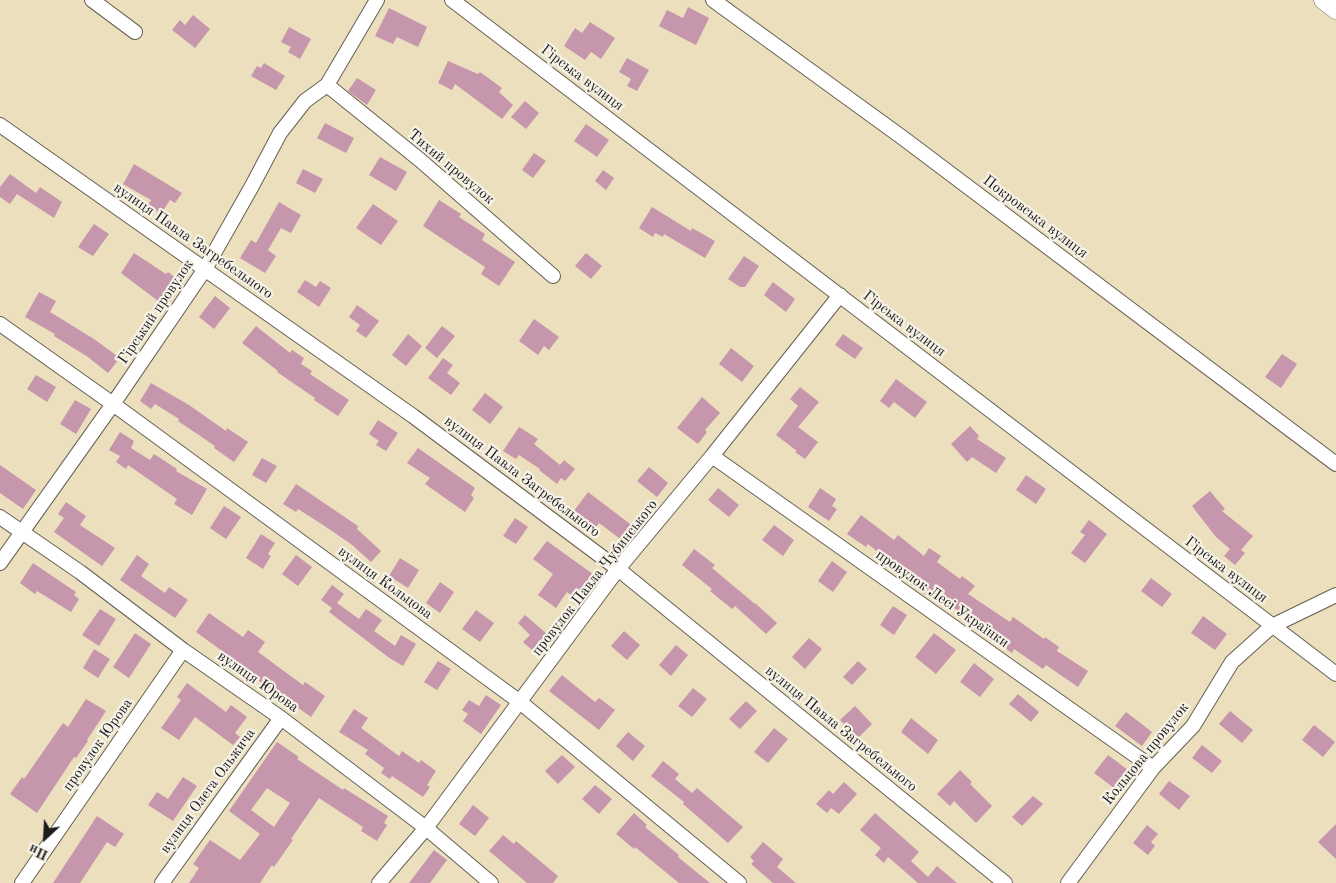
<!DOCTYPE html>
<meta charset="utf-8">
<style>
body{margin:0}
#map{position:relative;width:1336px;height:883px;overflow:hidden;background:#ecdfbd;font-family:"Old Standard TT",serif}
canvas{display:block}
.north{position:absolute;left:20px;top:813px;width:50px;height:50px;-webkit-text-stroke:4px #f7f3e8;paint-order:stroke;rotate:205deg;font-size:14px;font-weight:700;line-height:20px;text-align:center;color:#1c1c1c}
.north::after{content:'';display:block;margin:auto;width:18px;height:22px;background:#1c1c1c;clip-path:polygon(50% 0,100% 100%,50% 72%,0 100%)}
</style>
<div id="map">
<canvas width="1336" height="883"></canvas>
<div class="north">Пн</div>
</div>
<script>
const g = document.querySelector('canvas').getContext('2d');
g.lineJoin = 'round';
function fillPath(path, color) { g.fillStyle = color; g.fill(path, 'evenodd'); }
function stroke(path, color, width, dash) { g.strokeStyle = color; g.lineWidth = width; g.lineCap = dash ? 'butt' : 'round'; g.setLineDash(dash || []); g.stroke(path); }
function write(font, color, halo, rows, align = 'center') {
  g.font = font + ' "Old Standard TT",serif'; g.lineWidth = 4.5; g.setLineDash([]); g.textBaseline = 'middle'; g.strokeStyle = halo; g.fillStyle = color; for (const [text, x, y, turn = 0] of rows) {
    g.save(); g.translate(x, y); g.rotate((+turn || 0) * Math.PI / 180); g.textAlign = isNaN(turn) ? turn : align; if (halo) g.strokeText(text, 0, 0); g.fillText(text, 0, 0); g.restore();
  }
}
fillPath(new Path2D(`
 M688 7 709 18 696 45 659 26 667 10 683 18Z
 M389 8 427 27 418 47 397 37 393 44 375 36Z
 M193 15 210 29 195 48 172 30 180 20 185 25Z
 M590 22 615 38 601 59 591 52 585 60 564 46 575 28 582 33Z
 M289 27 311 39 300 59 288 52 291 47 281 42Z
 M627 58 649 70 637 91 627 86 631 79 619 72Z
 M448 61 478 74 480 72 502 88 499 92 513 105 502 119 455 84 452 90 438 83Z
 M264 63 285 76 276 90 251 76 257 66 261 68Z
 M357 78 376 90 367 105 348 91Z
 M525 101 539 113 526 129 511 117Z
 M325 123 354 138 346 153 317 138Z
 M586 124 609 140 597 157 574 141Z
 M534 153 546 161 533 178 522 170Z
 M380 157 407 172 396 191 369 175Z
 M134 164 182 193 175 203 170 200 161 214 148 205 151 200 123 184Z
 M303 169 323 179 315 193 296 183Z
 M603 170 614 178 606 190 595 181Z
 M10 174 36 193 40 187 62 202 54 218 17 194 10 204 0 197V187Z
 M439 200 461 214 459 217 485 234 482 240 515 262 499 286 481 274 485 267 423 226Z
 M279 202 301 215 291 233 281 228 268 250 276 256 265 273 240 258 251 240 256 243Z
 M373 204 398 221 381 245 356 228Z
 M652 207 691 231 692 228 715 241 705 258 664 234 663 237 655 233 653 237 639 228Z
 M94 224 109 234 93 256 78 247Z
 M134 253 166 274 168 272 183 283 166 307 121 273Z
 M586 253 602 266 591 279 575 266Z
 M744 256 759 266 745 287H740L728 279Z
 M305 280 316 287 320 281 331 288 319 307 297 292Z
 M773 282 795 299 786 312 764 295Z
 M39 292 56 301 50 312 94 339 120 358 108 373 88 357 54 336 55 334 25 317Z
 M215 296 230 308 214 329 199 317Z
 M357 305 379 321 366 338 356 331 360 325 349 317Z
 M534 319 559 337 549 350 544 346 538 355 519 341Z
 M256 326 290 353 292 350 304 358 301 364 312 371 310 374 349 400 338 416 314 400 315 398 277 372 278 371 242 343Z
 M442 326 455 336 437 358 425 348Z
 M408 334 422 346 406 366 392 355Z
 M843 334 863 348 855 359 835 345Z
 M731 348 754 366 742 382 719 364Z
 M1282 354 1297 364 1281 388 1265 377Z
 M443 358 453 365 447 373 460 383 451 395 428 378Z
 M36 375 56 387 47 402 27 389Z
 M896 379 927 402 915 418 894 402 889 408 880 401Z
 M151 383 189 405 226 431 227 428 248 442 234 462 214 448 215 446 178 421 179 419 155 404 151 409 140 401Z
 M800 387 819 402 798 427 818 442 805 459 795 452 797 451 776 435 798 406 790 399Z
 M485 393 503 407 490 424 472 410Z
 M702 397 720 413 705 430 707 432 698 444 677 428Z
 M75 400 91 409 76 434 60 424Z
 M378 420 398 433 386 451 376 445 379 441 369 434Z
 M970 426 979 436 977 439 1006 458 996 473 972 457 967 462 951 444Z
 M519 427 538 439 534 444 560 465 564 460 575 469 565 481 561 478 557 484 539 470 540 469 519 455 516 459 503 451Z
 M120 432 134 441 131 448 150 460 154 454 177 469 176 471 207 489 192 515 174 504 177 499 128 465 126 469 116 462 120 456 109 450Z
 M418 448 475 488 471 495 474 498 465 512 425 484 430 478 407 463Z
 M262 458 277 466 266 483 252 475Z
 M0 465 36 490 23 509 0 493Z
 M649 467 668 483 657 497 637 481Z
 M1026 475 1046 489 1036 504 1016 490Z
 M296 484 358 526 357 529 381 551 371 562 351 544 323 525 298 509 296 512 283 504Z
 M718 488 739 505 729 517 708 500Z
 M820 488 836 499 832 506 837 509 829 521 808 507Z
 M1210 491 1225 509 1222 511 1253 536 1241 550 1245 553 1235 565 1224 556 1230 549 1216 537 1192 506Z
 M588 492 634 527 623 541 599 523 592 532 571 515Z
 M66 502 86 516 80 525 115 548 102 566 54 532 64 518 58 514Z
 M224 506 241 517 226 539 210 528Z
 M861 515 894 540 898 535 924 556 929 548 941 556 937 562 960 579 962 576 975 586 968 594 1010 622 1013 617 1044 639 1045 637 1059 647 1057 651 1088 671 1078 687 1046 665 1043 669 1014 649 1012 653 994 640 995 638 966 619 967 618 929 588 924 594 906 581 908 577 868 544 866 547 847 534Z
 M515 518 528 527 516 544 503 536Z
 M1089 520 1107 534 1085 563 1071 553 1085 535 1080 532Z
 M774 525 794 540 783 556 762 540Z
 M261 534 275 543 268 554 271 556 263 569 246 558Z
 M547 541 597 577 578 601 567 592 556 608 538 595 553 574 533 559Z
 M694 549 715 565 712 568 755 604V603L777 623 766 634 735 606 732 609 710 591 712 589 682 565Z
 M137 555 149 564 141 576 165 593 169 587 188 600 175 618 120 580Z
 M296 555 312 567 298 586 282 574Z
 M400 558 419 570 408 588 389 576Z
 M832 561 847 572 833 592 818 581Z
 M33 563 76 592 74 595 79 599 71 612 37 591 35 594 20 583Z
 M1151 578 1172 594 1162 607 1141 591Z
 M440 582 454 592 440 613 426 603Z
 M332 585 344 594 337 603 359 619 366 609 382 620 374 631 395 646 401 635 416 644 403 666 388 657 329 612 332 608 321 600Z
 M893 606 907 615 894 635 880 625Z
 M100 609 116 619 99 646 82 635Z
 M476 610 494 623 480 642 462 629Z
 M209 613 243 637 248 630 265 642 258 652 303 685 305 682 325 696 311 717 277 693V694L252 676 254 674 196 632Z
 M525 615 547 634 532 650 523 642 530 635 518 623Z
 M1203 616 1227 634 1215 650 1191 633Z
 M624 631 640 645 627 660 611 646Z
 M135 633 151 644 129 678 113 667Z
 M934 633 956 650 936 674 915 657Z
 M809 638 822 649 805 669 792 657Z
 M676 645 688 655 671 676 659 665Z
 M94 649 110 659 98 678 83 668Z
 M438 661 451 669 437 690 424 682Z
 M858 661 867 669 852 685 843 677Z
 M974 663 994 679 980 697 960 682Z
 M562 675 595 702 599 698 615 710 599 730 549 691Z
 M187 683 226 712 231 705 247 717 235 733 240 737 233 745 195 717 179 740 161 728 181 700 177 697Z
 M693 688 707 699 692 717 678 706Z
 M1018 694 1039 712 1031 722 1009 704Z
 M486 695 501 705 481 734 463 721 468 714 462 710 469 700 479 706Z
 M86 699 106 711 87 740 88 741 76 758 74 757 37 813 10 794 22 777 24 779 63 723 68 727Z
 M746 701 757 711 740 729 729 719Z
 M855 706 872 724 858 738 840 720Z
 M354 709 368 718 361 728 399 756 402 751 419 763 421 760 436 771 427 785 430 787 423 797 392 776 390 779 381 773 384 768 365 754 368 750 339 732Z
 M1230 711 1253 730 1242 743 1219 724Z
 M1126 712 1152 732 1142 746 1115 726Z
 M911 718 938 740 928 754 901 732Z
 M1314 725 1335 742 1323 757 1302 740Z
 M774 728 788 739 768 763 754 752Z
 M628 732 645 746 633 761 616 746Z
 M277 742 299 757 297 759 343 790 344 788 388 816 384 823 387 825 377 841 361 831 363 827 319 798 291 839 293 840 274 867 272 865 260 883H189L199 868 193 864 210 840 240 860 260 834 229 811ZM267 788 290 803 274 827 251 810Z
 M1202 745 1222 761 1212 773 1192 758Z
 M562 755 575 767 558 784 545 771Z
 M1108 755 1128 770 1114 788 1094 773Z
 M663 761 679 774 675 779 692 793 697 788 743 827 728 843 683 804 684 802 651 776Z
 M960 770 972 782 970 784 992 806 976 823 954 801 950 806 937 794Z
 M183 777 197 786 173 821 148 805 157 792 168 799Z
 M1169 781 1190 796 1179 810 1159 794Z
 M844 782 857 794 839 814 831 808 827 813 816 804 829 790 833 794Z
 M595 785 612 799 599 814 582 799Z
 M1033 796 1043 804 1022 826 1012 817Z
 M473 805 489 818 475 836 459 824Z
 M634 813 647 825 645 827 679 855 678 857 710 883H679L635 847 634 849 616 834Z
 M875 813 919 852 911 861 928 877 937 866 957 883H918L888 857 884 863 875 855 881 848 860 830Z
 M97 816 124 834 115 847 107 842 80 883H53Z
 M1336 824V859L1318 842Z
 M1147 825 1158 834 1151 842 1155 846 1148 855 1133 843Z
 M503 835 514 844 516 841 558 876 553 883H527L489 851Z
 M763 842 783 859 777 867 796 883H773L751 864 754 861 750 857Z
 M434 850 447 860 430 883H409Z`), '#c696ac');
const minor = new Path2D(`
 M92 0 135 32
 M452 0 1336 674
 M713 0 903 138 1336 464
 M327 85 420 160 553 276
 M0 125 413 416 618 569 1005 883
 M0 324 113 404 520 702 739 883
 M712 456 1153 768
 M0 517 80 572 183 650 281 718 426 828 491 883
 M0 563 113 404 205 269 252 186 280 133 305 101 327 85 377 0
 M22 883 183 650
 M162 883 281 718
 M379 883 426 828 618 569 712 456 840 295
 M1068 883 1153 768 1193 726 1232 662 1272 626 1336 595`);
const tertiary = new Path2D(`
 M1323 0 1336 10`);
stroke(minor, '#656054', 16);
stroke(tertiary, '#656054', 19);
stroke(minor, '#fff', 14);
stroke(tertiary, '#fff', 18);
write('15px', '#1c1c1c', '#f7f3e8', [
 ["Гірська вулиця",582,78,37],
 ["Тихий провулок",451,167,40],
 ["Покровська вулиця",1035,217,37],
 ["вулиця Павла Загребельного",193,241,35],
 ["Гірський провулок",156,312,-56],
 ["Гірська вулиця",904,324,37],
 ["вулиця Павла Загребельного",522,477,37],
 ["Гірська вулиця",1226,570,37],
 ["провулок Павла Чубинського",595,578,-52],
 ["вулиця Кольцова",385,583,36],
 ["провулок Лесі Українки",942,599,35],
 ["вулиця Юрова",258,682,35],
 ["вулиця Павла Загребельного",841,729,39],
 ["провулок Юрова",98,745,-55],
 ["Кольцова провулок",1146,754,-51],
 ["вулиця Олега Ольжича",208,791,-54]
]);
</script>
